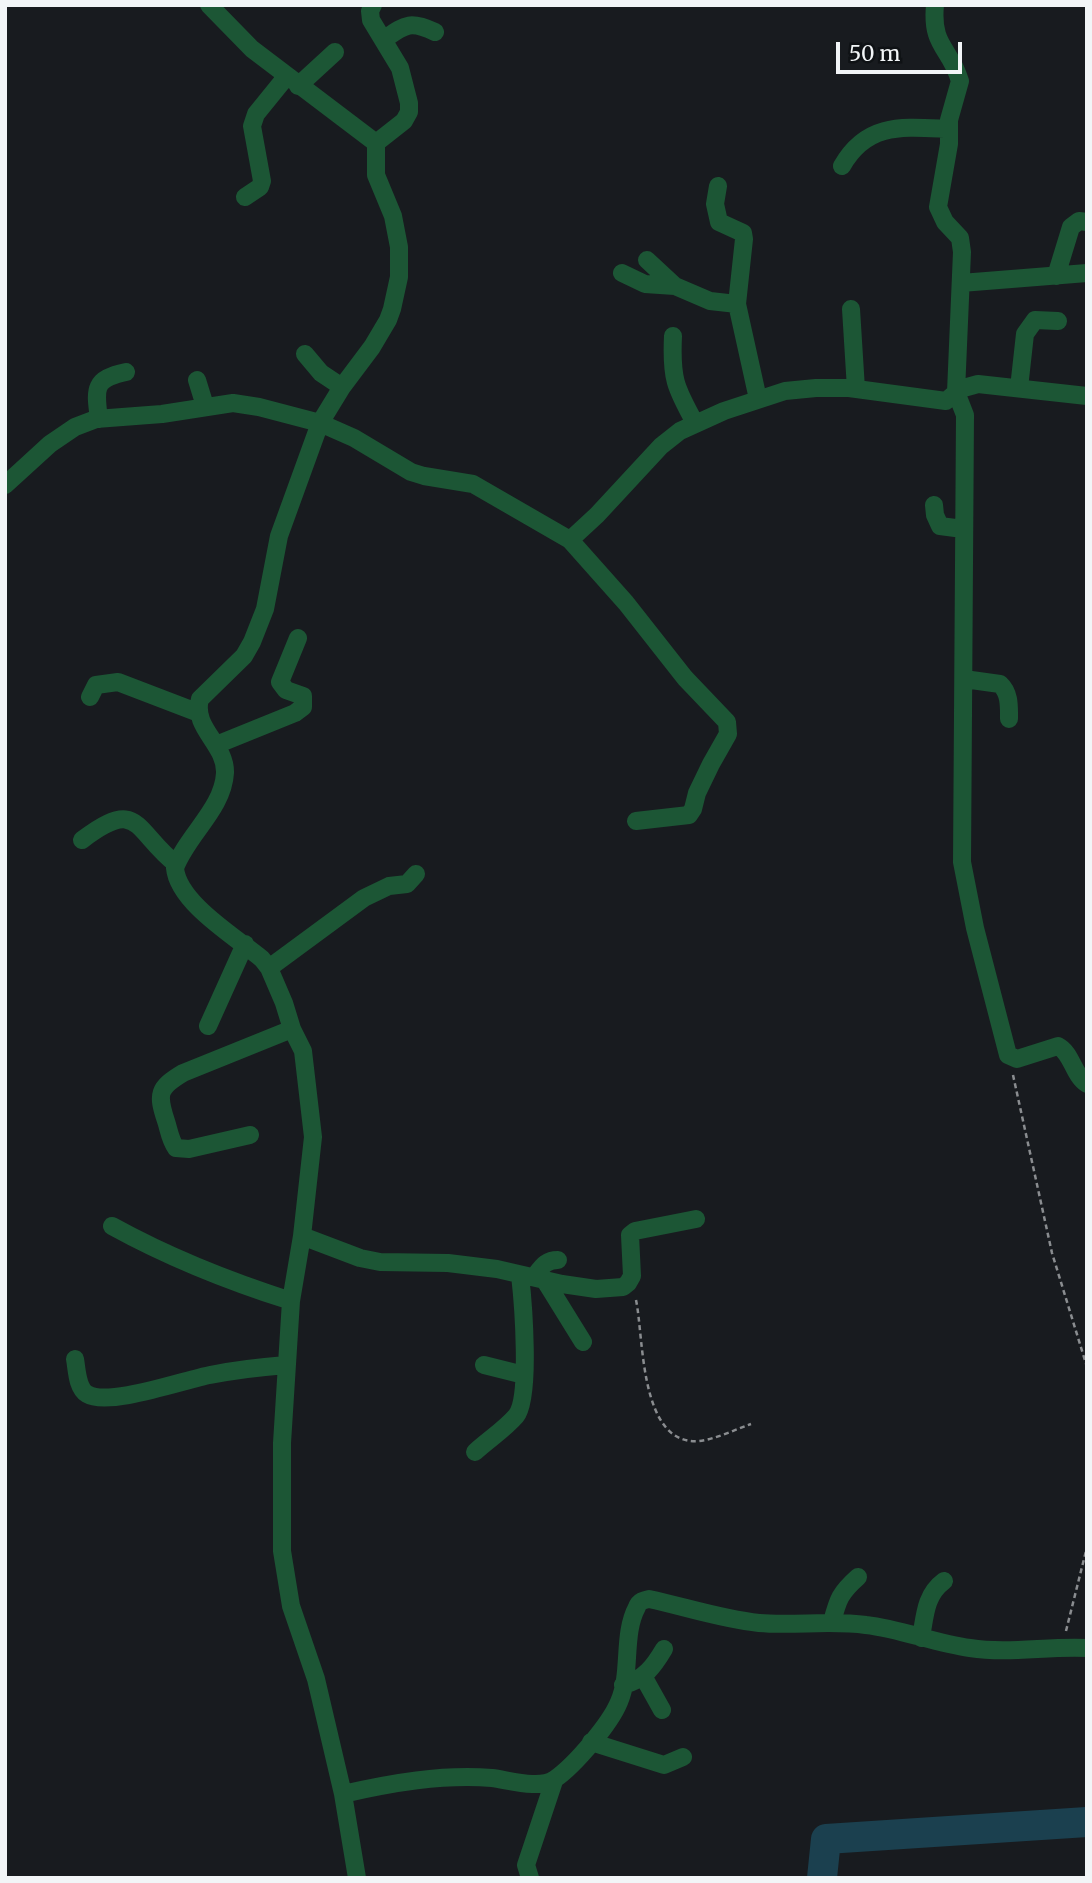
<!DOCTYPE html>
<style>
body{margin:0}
#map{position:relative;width:1092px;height:1883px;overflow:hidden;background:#181b1f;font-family:Merriweather,serif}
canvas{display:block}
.frame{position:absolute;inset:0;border:7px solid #f2f5f7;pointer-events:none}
.scale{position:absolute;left:836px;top:42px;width:126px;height:32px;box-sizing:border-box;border:4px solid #f2f5f7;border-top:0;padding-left:9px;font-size:21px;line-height:24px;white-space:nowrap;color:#f2f5f7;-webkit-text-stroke:5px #0f1215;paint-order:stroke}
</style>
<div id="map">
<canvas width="1092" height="1883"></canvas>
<div class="frame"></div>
<div class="scale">50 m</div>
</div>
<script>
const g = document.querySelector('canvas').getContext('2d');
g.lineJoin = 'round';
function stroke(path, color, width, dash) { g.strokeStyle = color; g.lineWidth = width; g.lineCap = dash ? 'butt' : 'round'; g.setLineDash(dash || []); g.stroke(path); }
stroke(new Path2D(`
 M822 1878 826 1839 1087 1822`), '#1b404f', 30);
stroke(new Path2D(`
 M1013 1075 1052 1253 1087 1367
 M636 1300C644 1337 639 1446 699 1441 716 1439 734 1430 751 1424
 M1066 1631 1087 1547`), '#8a8d90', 2.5, [5, 3.5]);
stroke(new Path2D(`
 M209 5 252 49 376 143V175L393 216 399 247V277L392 309 388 320 372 347 342 387 320 423 279 536 265 609 252 642 244 656 200 699C192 728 226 744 225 773 223 809 187 835 175 868 178 903 237 938 262 959L269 968 284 1003 292 1029 303 1051 313 1137 302 1236 291 1301 282 1443V1551L291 1606 316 1679 343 1794 357 1878
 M373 5 370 11 371 20 400 68 409 103V112L404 121 376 143
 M935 5C931 47 950 47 960 81L949 120V144L938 207 945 222 960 238 962 252 956 392 965 415 962 862 975 928 1008 1055 1017 1059 1058 1046C1072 1053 1073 1075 1087 1084
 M383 40C405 25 409 20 435 32
 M298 86 335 52
 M842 166C867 122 903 127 948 129
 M718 186 715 204 719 222 743 233 744 239 737 304 758 399
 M245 197 260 187 262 181 252 126 256 114 286 77
 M647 260 675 286
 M622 273 645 284 675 286 710 301 737 304
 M1056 276 1071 227 1079 221 1087 222
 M961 283 1087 273
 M851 309 856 389
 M673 336C671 378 675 387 695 423
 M305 354 321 373 342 387
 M197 380 205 406
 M1019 388 1025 334 1035 320 1058 321
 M99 419C95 389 93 379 126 372
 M5 485 50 444 75 427 96 419 162 414 233 403 259 407 320 423 354 438 411 472 424 476 473 484 570 540 597 515 661 446 680 431 724 411 785 391 816 388H849L946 401 960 389 978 384 1087 396
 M934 505 935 515 940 526 963 529
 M570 540 626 603 685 678 727 722 728 734 711 764 697 793 693 809 689 815 636 821
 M964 679 1000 684C1010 693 1009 707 1009 719
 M90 697 96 685 118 682 199 713
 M216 745 295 713 303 707V696L286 690 280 682 298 638
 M82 840C140 796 134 831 176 864
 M269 968 364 898 389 886 407 884 416 874
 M208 1026 245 944
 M250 1135 189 1149 176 1148C170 1140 169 1130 166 1121 157 1094 158 1088 183 1073L292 1029
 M112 1226C170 1258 228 1281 291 1301
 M302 1236 360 1258 380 1262 448 1263 497 1269 562 1284 596 1289 623 1287 628 1283 632 1276 630 1235 635 1231 696 1219
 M534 1277C542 1267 545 1260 558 1260
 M544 1279 583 1342
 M75 1359C77 1370 77 1388 87 1394 108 1407 184 1380 210 1375 235 1370 261 1367 286 1365
 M484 1365 524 1375
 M475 1452C488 1440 505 1429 516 1416 531 1398 523 1301 520 1275
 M832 1622C838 1599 840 1593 858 1577
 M921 1638C925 1616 925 1595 944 1581
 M643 1676 662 1710
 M623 1685C644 1680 654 1666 664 1649
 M591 1742 664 1765 683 1757
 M343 1794C391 1783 442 1774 492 1778 509 1780 540 1790 555 1779 575 1765 610 1724 619 1702 632 1672 622 1635 637 1607 639 1601 644 1600 649 1599 686 1607 721 1619 759 1623 794 1626 830 1620 866 1625 901 1629 934 1643 970 1648 1009 1654 1047 1646 1087 1648
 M530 1878 526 1865 554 1781`), '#1c5635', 18);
</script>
